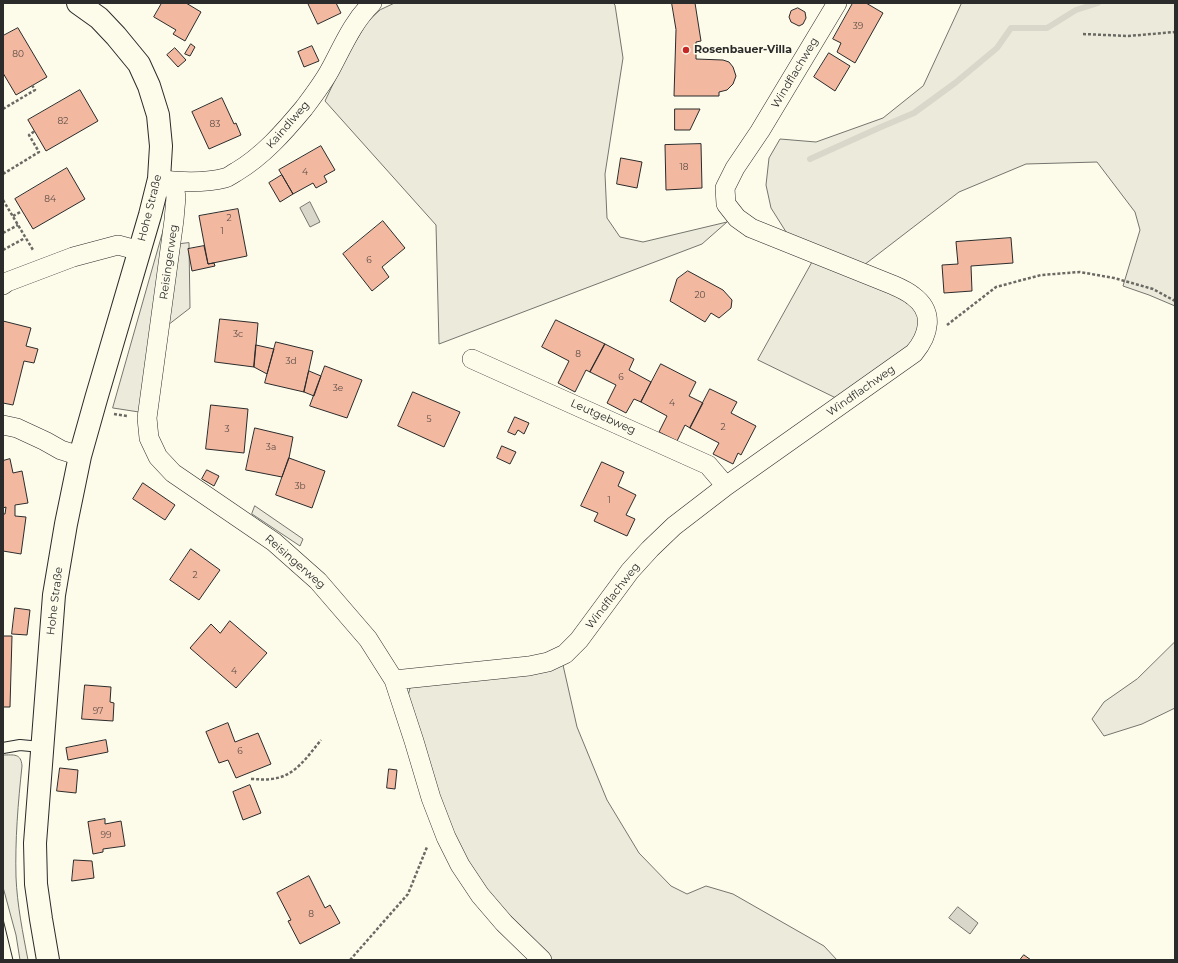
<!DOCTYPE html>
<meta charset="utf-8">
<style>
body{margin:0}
#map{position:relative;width:1178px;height:963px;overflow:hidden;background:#fdfbea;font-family:Montserrat,sans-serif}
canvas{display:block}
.frame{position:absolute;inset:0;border:4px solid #2b2b2b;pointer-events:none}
</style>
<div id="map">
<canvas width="1178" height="963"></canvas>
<div class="frame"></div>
</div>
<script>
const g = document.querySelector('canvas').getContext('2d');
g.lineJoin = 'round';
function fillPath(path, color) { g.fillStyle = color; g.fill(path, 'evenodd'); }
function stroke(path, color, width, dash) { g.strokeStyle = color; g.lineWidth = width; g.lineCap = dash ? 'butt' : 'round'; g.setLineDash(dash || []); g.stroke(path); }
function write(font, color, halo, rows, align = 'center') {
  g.font = font + ' Montserrat,sans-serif'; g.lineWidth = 3; g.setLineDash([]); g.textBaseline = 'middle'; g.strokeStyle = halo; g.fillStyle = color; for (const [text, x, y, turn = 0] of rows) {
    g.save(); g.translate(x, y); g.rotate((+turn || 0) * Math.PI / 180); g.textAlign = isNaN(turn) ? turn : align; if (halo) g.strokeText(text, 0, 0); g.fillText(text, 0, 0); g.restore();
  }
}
const green = new Path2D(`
 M395 3H613L615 5 623 58 605 174 607 218 620 237 643 242 727 222 702 244 439 344 436 225 325 101 343 63 367 22 380 10Z
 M962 3H1175V306L1149 295 1123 286 1140 230 1135 212 1097 162 1026 164 959 192 864 265 788 235 771 208 766 185 769 158 780 139 816 142 883 118 923 86Z
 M165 224 139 412 113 408Z
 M189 243 190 308 168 325 180 244Z
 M813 261 888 291 907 301 917 312 921 324 914 344 838 399 758 360Z
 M1175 642V708L1142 724 1104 736 1092 719 1104 702 1137 679Z
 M563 665 577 727 607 800 639 853 671 886 687 894 706 886 733 894 824 946 837 960H550L475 878 441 808 408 696 410 688Z
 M3 755C14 755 21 753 22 766 18 803 15 840 16 877 17 904 23 934 28 960H20L16 935 3 887Z`);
fillPath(green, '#ecebdb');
stroke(green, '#74746e', 1);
const parking = new Path2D(`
 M255 506 303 539 300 546 252 514Z`);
fillPath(parking, '#eceadb');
stroke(parking, '#74746e', 1);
const water = new Path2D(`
 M310 202 320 222 310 227 300 208Z
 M958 907 978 923 970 934 949 918Z`);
fillPath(water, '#d8d7c9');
stroke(water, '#74746e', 1);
stroke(new Path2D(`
 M810 159 881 127 914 113 955 83 997 48 1011 28H1047L1076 10 1098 3`), '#d8d7c9', 6);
const building = new Path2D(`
 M162 3H186L201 12 185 41 173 34 176 30 154 17Z
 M308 3H336L341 13 318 24Z
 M672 3H695L701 41 696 42V59L723 60 729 62 733 67 736 76 733 84 727 90 719 92V96H674L676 30Z
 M853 3H866L883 13 855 63 837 52 841 43 833 39Z
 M798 8 805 12 806 18 803 24 799 26 791 22 789 17 791 11Z
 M18 28 47 77 16 95 3 73V36Z
 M191 44 195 47 190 56 185 54Z
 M312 46 319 61 304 67 298 52Z
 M175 48 186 60 178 67 167 55Z
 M829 53 850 66 835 91 814 77Z
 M80 90 98 121 46 151 28 120Z
 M222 98 234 124 236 123 241 135 209 149 192 112Z
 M675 109H700L690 130H675Z
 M701 144 702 188 666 190 665 145Z
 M321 146 335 170 324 176 327 182 316 188 313 183 293 194 279 170Z
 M621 158 642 162 637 188 617 184Z
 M67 168 85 199 33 229 15 199Z
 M282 175 293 194 280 202 269 183Z
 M238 209 247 256 208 264 199 216Z
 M383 221 405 248 382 267 389 277 372 291 343 254Z
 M1011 238 1013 263 971 266 972 291 944 293 942 265 958 264 956 242Z
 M204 246 208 264 214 263 215 266 192 271 188 249Z
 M688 271 723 290 732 300 731 308 719 318 711 313 705 322 670 301 677 279Z
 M220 319 258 323 254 367 215 362Z
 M556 320 605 344 590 372 586 370 575 392 558 383 569 361 542 347Z
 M3 321 31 328 26 346 38 349 34 363 24 361 13 405 3 403Z
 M276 342 313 351 304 392 265 383Z
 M605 344 634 359 629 370 651 382 641 402 634 399 626 413 607 403 616 385 590 372Z
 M256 345 274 349 267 374 254 367Z
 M661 364 696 382 689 396 703 403 690 428 685 425 677 441 659 432 667 416 641 402Z
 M325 366 362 380 347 418 310 406Z
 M309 371 321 376 314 396 304 392Z
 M710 389 737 402 731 413 756 426 741 455 738 453 733 464 713 454 719 443 690 428Z
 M413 392 460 412 444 447 398 426Z
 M211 405 248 409 244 453 206 449Z
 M515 417 529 423 524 434 518 430 515 435 508 432Z
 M255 428 293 437 289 458 282 477 246 470Z
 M502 446 516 452 510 464 497 458Z
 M289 458 325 471 312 508 276 495Z
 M10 459 13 473 22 471 28 503 15 505V516L26 517 21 554 3 551V514H5L6 507 3 508V461Z
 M602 462 624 472 618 486 636 495 626 515 635 519 627 536 594 521 598 513 581 506Z
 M207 470 219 476 214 486 202 479Z
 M143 483 175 505 165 520 133 499Z
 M191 549 220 570 199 600 170 580Z
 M15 608 30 610 27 635 12 634Z
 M230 621 267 653 236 688 190 648 211 624 220 633Z
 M3 636H12L10 707H3Z
 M85 685 111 687 110 702 114 703 113 721 82 719Z
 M228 723 235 742 258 733 271 764 236 778 228 760 219 763 206 732Z
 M106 740 108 752 68 760 66 748Z
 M60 768 78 770 76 793 57 791Z
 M389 769 397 770 395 789 387 788Z
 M250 785 261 813 243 820 233 792Z
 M105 819V824L121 821 125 846 103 849V852L93 854 88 822Z
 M74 860 92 861 94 878 72 881Z
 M309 876 325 908 330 905 340 923 300 944 288 921 291 920 277 893Z
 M1024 955 1031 960H1020Z`);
fillPath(building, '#f2b8a0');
stroke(building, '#2b2b2b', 1);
const lane = new Path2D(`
 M3 748 20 745 41 747`);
const street = new Path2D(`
 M161 180C180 182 206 183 225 178 229 177 232 174 236 172 263 156 284 132 304 108 313 96 323 83 330 70 343 46 352 23 372 3
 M173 181 176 197 174 220 147 418 149 438 158 457 173 473 274 542 318 581 368 639 394 680 414 741 431 798 446 837 460 865 480 895 504 923 542 960
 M3 285 7 282 73 257 118 245 140 251
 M472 359 708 465 726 486
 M3 425 17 428 45 441 61 450 80 456
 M394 680 529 666 548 662 565 654 579 640 630 571 650 549 674 526 726 486 914 353C929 335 935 312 913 296 907 291 900 288 893 285L751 228 737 218 726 204 725 188 735 168 760 131 837 3`);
const secondary = new Path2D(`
 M48 960 41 919 36 884 35 843 54 595 66 524 80 456 96 399 150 215 159 179 161 146 158 115 149 86 139 64 116 36 99 18 78 3`);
stroke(lane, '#2b2b2b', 12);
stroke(street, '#2b2b2b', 20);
stroke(secondary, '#2b2b2b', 24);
stroke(new Path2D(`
 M1083 34 1128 36 1175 32
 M3 109 35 90 32 85
 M3 174 39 152 29 135 35 131
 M3 200 33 250
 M13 216 22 211
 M3 233 18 225
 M3 250 25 238
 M947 325 996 287 1041 275 1080 272 1114 278 1153 289 1175 301
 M114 414 127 416
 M251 779C258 779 264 780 270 779 294 778 307 757 321 740
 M350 960 408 894 427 847`), '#6a6964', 2.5, [3, 2]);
stroke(lane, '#fdfbea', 10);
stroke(street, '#fdfbea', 19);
stroke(secondary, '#fdfbea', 22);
stroke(new Path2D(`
 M3 919 13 960`), '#2b2b2b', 1);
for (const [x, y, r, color] of [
 [686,50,4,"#c62828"]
]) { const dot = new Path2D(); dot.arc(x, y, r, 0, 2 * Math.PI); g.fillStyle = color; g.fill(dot); stroke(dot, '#fdfbea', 1.5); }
write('9px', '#5d4e48', null, [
 ["39",858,26],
 ["80",18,54],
 ["82",63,121],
 ["83",215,124],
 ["18",684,167],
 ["4",305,172],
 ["84",50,199],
 ["2",229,218],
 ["1",222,231],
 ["6",369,260],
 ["20",700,295],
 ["3c",238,334],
 ["8",578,354],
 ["3d",291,361],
 ["6",621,377],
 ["3e",338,388],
 ["4",672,403],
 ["5",429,419],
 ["2",723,427],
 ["3",227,429],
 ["3a",271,447],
 ["3b",300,486],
 ["1",609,500],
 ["2",195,575],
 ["4",234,671],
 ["97",98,711],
 ["6",240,751],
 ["99",106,835],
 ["8",311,914]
]);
write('bold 11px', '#2b2b2b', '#fdfbea', [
 ["Rosenbauer-Villa",694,50]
], 'left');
write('11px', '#2b2b2b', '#fdfbea', [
 ["Windflachweg",795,73,-59],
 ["Kaindlweg",288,125,-49],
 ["Hohe Straße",150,208,-76],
 ["Reisingerweg",169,262,-82],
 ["Windflachweg",861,391,-35],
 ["Leutgebweg",603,417,24],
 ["Reisingerweg",295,562,41],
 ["Windflachweg",613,596,-52],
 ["Hohe Straße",55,601,-83]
]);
</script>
